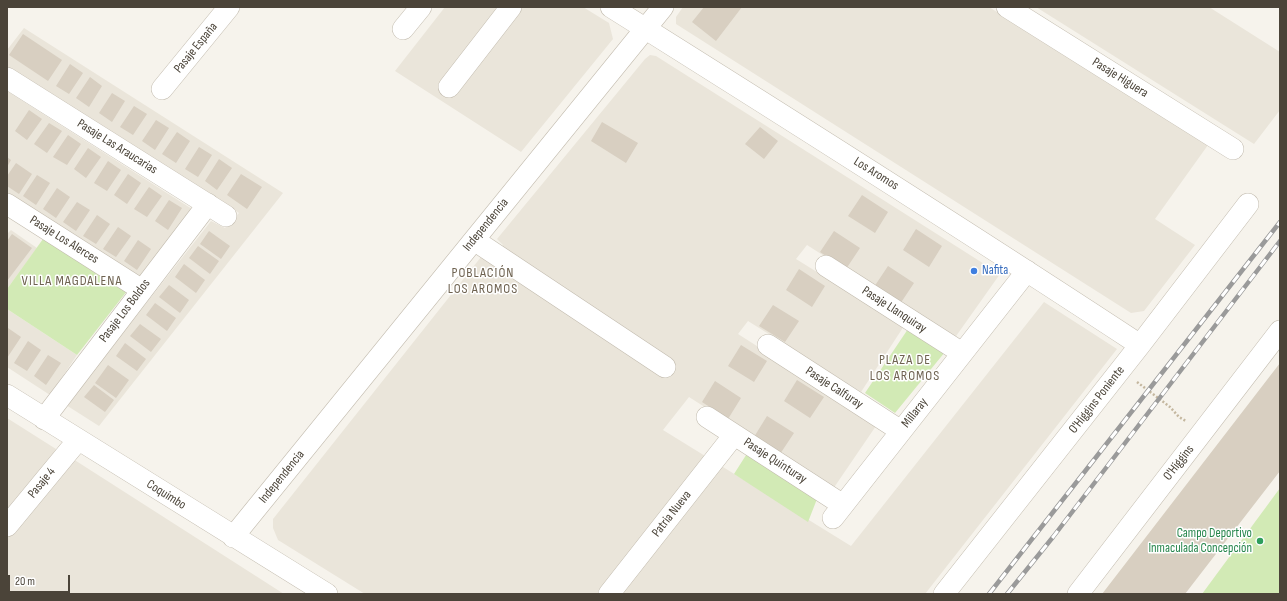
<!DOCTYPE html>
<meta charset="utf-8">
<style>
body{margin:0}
#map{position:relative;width:1287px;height:601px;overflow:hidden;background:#f6f3ec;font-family:"Sofia Sans Condensed",sans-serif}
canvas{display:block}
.frame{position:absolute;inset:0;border:8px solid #4b4439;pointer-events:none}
.scale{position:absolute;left:8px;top:575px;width:62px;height:18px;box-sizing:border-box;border:2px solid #4b4439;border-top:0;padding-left:5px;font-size:12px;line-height:14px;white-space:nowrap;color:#4b4439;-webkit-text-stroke:3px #fff;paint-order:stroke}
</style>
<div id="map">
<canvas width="1287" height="601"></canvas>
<div class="frame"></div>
<div class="scale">20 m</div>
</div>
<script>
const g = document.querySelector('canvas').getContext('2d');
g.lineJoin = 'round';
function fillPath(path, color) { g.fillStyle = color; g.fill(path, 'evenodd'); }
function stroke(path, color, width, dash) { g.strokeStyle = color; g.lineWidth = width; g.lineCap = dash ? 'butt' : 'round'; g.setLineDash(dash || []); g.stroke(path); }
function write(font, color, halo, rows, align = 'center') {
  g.font = font + ' "Sofia Sans Condensed",sans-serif'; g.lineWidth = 3; g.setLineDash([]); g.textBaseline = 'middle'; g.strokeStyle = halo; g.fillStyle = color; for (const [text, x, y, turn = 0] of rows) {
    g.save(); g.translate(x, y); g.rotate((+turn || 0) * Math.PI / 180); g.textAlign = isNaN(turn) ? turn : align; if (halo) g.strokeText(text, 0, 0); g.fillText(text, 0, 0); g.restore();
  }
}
fillPath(new Path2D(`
 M445 7H583L609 23 613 39 521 152 395 71Z
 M683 7H989L1208 145 1155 219 1195 245 1144 311 1131 313 676 24V17Z
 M1036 7H1209L1280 52V110L1254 144Z
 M24 28 283 193 99 426 66 405 211 221 225 228 239 213 219 199 212 198 7 67V50Z
 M650 55 656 56 1000 274 954 339 807 245 796 259 904 326 861 392 748 321 738 334 878 423 833 489 689 397 663 430 851 546 1044 302 1117 349 925 594H365L278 540 273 528V519L481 257 491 261 503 245 497 239 645 59Z
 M7 91 192 209 144 275 139 277 7 193Z
 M11 230 37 248 7 289V234Z
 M7 309 77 355 50 395 7 367Z
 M7 418 56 449 51 457 73 459 284 594H7Z`), '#eae5da');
fillPath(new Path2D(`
 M43 239 127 291 77 355 7 309V289Z
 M908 329 945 352 895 413 865 393Z
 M748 452 817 499 808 522 734 474Z
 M1280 488V594H1202Z`), '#d2eab5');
fillPath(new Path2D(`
 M704 7H742L716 41 692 22Z
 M23 34 62 60 48 81 9 55Z
 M70 64 83 73 69 94 56 86Z
 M90 77 102 86 89 107 76 98Z
 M112 93 125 101 112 122 99 113Z
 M134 106 147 114 133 135 120 127Z
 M29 110 42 119 27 140 15 131Z
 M156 120 169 128 155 150 142 141Z
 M602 122 638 143 626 163 591 141Z
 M49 123 62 131 47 153 34 144Z
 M760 127 778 141 764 159 745 144Z
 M177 132 190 141 176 163 162 154Z
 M68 135 81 144 67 165 53 157Z
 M199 147 212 155 198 177 185 169Z
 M88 148 101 157 86 178 74 169Z
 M7 157 11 160 7 167Z
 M219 159 232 168 217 190 205 181Z
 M108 161 121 170 107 191 94 183Z
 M16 163 32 174 19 194 7 186V176Z
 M128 174 141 183 127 204 114 195Z
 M241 174 262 187 247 209 227 195Z
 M37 175 50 183 36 205 23 196Z
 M149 187 162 196 147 217 134 209Z
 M57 188 70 197 56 218 43 209Z
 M862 195 888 212 875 233 848 216Z
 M169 200 182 208 168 230 155 221Z
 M77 202 90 210 76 231 63 222Z
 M97 215 110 224 96 244 83 236Z
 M118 227 131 236 116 257 103 249Z
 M916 229 942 246 929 267 903 250Z
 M209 231 230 246 221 259 200 244Z
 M834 231 860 248 846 269 820 252Z
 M12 234 32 248 7 281V241Z
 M138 240 151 249 137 270 124 261Z
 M198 246 219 261 210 274 189 258Z
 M184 264 205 280 196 293 175 277Z
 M888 266 914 283 900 304 874 287Z
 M799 269 825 286 812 307 786 290Z
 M169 285 189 300 180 313 159 297Z
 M155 303 176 318 167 331 146 315Z
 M773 305 799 321 785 342 759 326Z
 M140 324 161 339 151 352 130 336Z
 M8 328 21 337 7 358V329Z
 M28 341 41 350 27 371 14 363Z
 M125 343 146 359 137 371 116 356Z
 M741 345 767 361 754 382 728 366Z
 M48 355 61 363 46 385 34 376Z
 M1280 363V471L1185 594H1102Z
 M108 365 129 380 116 398 95 383Z
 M797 380 824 397 810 418 784 401Z
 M715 381 741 398 728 419 702 402Z
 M94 385 114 400 105 412 84 397Z
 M767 416 794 433 780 454 754 437Z`), '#d8cfc1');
const minor = new Path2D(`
 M611 7C788 118 965 230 1140 345
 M1007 7 1233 149
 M403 29 421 7
 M7 78 226 216
 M449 87 511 7
 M162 89 229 7
 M7 204 142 290
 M474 240 665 367
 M826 266 962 353
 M768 345 901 431
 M7 395 327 594
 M707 417 843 505
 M44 419 208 204
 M833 518 1027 271
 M7 526 78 440
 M233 537 663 7
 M609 594 734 435
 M944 594 1140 345 1248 204
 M1078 594 1280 331`);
stroke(minor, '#c2bbae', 22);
stroke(new Path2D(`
 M1137 382 1170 407 1179 417 1186 421`), '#c4b79f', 2.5, [2, 2]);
stroke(minor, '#fff', 21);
const rail = new Path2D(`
 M989 594 1280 222
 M1007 594 1053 537 1280 241`);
stroke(rail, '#9a9a9a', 4.5);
stroke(rail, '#fff', 3, [9]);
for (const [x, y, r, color] of [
 [974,271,4,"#3f7fe0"],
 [1260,541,4,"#2e9e5b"]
]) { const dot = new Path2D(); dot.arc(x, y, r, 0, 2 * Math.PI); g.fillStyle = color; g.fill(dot); stroke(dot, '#fff', 1.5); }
write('13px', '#4b4439', '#fff', [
 ["Pasaje España",196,48,-51],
 ["Pasaje Higuera",1120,78,32],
 ["Pasaje Las Araucarias",117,147,32],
 ["Los Aromos",876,174,32],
 ["Independencia",486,225,-51],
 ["Pasaje Los Alerces",64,240,32],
 ["Pasaje Llanquiray",894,310,33],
 ["Pasaje Los Boldos",125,311,-53],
 ["Pasaje Calfuray",834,388,33],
 ["O'Higgins Poniente",1097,400,-52],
 ["Millaray",915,413,-52],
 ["Pasaje Quinturay",775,461,33],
 ["O'Higgins",1179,463,-52],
 ["Independencia",282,477,-51],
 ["Pasaje 4",42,483,-51],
 ["Coquimbo",166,495,32],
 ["Patria Nueva",672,514,-52]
]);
write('13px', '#366cbe', '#fff', [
 ["Nafita",982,271]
], 'left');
write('13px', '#27864d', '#fff', [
 ["Campo Deportivo",1252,534],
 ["Inmaculada Concepción",1252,549]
], 'right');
g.letterSpacing = '1px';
write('14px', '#6e6250', '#fff', [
 ["POBLACIÓN",483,273],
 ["LOS AROMOS",483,289],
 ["VILLA MAGDALENA",72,281],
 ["PLAZA DE",905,360],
 ["LOS AROMOS",905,376]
]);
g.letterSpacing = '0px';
</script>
